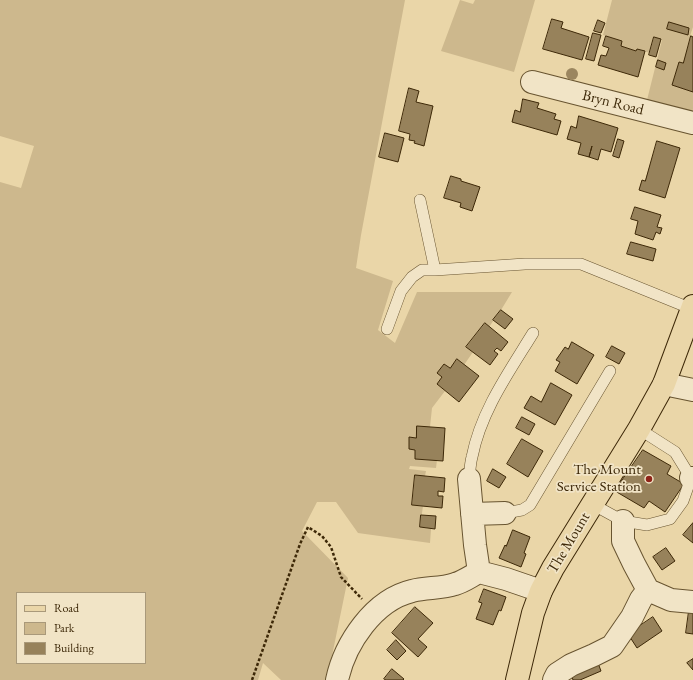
<!DOCTYPE html>
<style>
body{margin:0}
#map{position:relative;width:693px;height:680px;overflow:hidden;background:#ead6a8;font-family:"EB Garamond",serif}
canvas{display:block}
.legend{position:absolute;left:16px;top:592px;width:130px;height:72px;box-sizing:border-box;background:#f1e4c6;border:1px solid #a9997a;margin:0;padding:5px 7px;list-style:none;font-size:12px;color:#3d2808}
.legend li{display:flex;align-items:center;gap:8px;height:20px}
.legend b{width:20px;border:1px solid #a9997a}
</style>
<div id="map">
<canvas width="693" height="680"></canvas>
<ul class="legend">
<li><b style="height:5px;background:#ead6a8"></b>Road</li>
<li><b style="height:11px;background:#cdb88d"></b>Park</li>
<li><b style="height:11px;background:#97825b"></b>Building</li>
</ul>
</div>
<script>
const g = document.querySelector('canvas').getContext('2d');
g.lineJoin = 'round';
function fillPath(path, color) { g.fillStyle = color; g.fill(path, 'evenodd'); }
function stroke(path, color, width, dash) { g.strokeStyle = color; g.lineWidth = width; g.lineCap = dash ? 'butt' : 'round'; g.setLineDash(dash || []); g.stroke(path); }
function write(font, color, halo, rows, align = 'center') {
  g.font = font + ' "EB Garamond",serif'; g.lineWidth = 3.5; g.setLineDash([]); g.textBaseline = 'middle'; g.strokeStyle = halo; g.fillStyle = color; for (const [text, x, y, turn = 0] of rows) {
    g.save(); g.translate(x, y); g.rotate((+turn || 0) * Math.PI / 180); g.textAlign = isNaN(turn) ? turn : align; if (halo) g.strokeText(text, 0, 0); g.fillText(text, 0, 0); g.restore();
  }
}
fillPath(new Path2D(`
 M0 0H405L361 235 356 268 393 281 378 330 395 343 417 292H512L501 310 489 327 485 323 466 347 473 352 464 365 457 359 450 368 444 364 437 373 442 377 437 384 445 391 432 408 430 427 416 438H409V449L415 450V459L437 460 436 468 410 466 409 469 426 471 425 476H415L412 505 423 506 420 527 431 529 430 543 358 533 336 502H317L302 531 348 578 327 680H281L263 663 258 680H0V182L21 188 34 146 0 136ZM17 593H145V663H17Z
 M460 0 473 4 475 0H535L514 72 441 51Z
 M612 0H693V27L690 36H691L683 63 679 62 672 85 693 92V109L692 112 647 100 662 40 654 37 650 53 637 49 636 51 621 46 622 41 603 35Z`), '#cdb88d');
const building = new Path2D(`
 M552 19 563 22 561 28 589 37 582 60 543 49Z
 M598 20 605 23 601 33 594 31Z
 M669 22 689 28 688 35 667 29Z
 M593 33 601 35 594 61 586 59Z
 M606 36 622 41 621 46 636 51 637 49 645 51 638 77 598 65 601 55 606 56 609 48 603 46Z
 M691 36 693 37V92L672 85 679 62 683 63Z
 M654 37 661 39 656 57 649 55Z
 M658 60 666 63 664 70 656 67Z
 M409 88 419 91 416 102 433 106 424 146 414 143 415 141 409 140 410 134 399 131Z
 M523 99 539 103 537 108 556 114 554 119 561 121 557 135 512 122 515 110 520 112Z
 M579 116 618 128 611 152 601 149 598 160 589 157 592 146 589 157 578 154 581 143 567 139 571 126 576 128Z
 M385 133 404 138 398 162 379 157Z
 M618 139 624 141 619 158 613 156Z
 M657 141 680 148 665 198 639 190 642 180 645 181Z
 M451 176 461 179V181L480 187 472 211 460 207 461 203 444 198Z
 M635 207 661 215 657 227 662 228 660 234 656 232 653 240 635 234 638 221 631 219Z
 M631 242 656 249 653 261 627 254Z
 M501 310 513 319 505 329 493 320Z
 M485 323 508 342 501 351 497 348 494 351 498 354 490 365 466 347Z
 M572 342 594 355 577 384 555 371 560 362 556 360 565 347 568 349Z
 M612 346 625 353 619 364 606 357Z
 M457 359 479 376 459 402 437 384 442 377 437 373 444 364 450 368Z
 M551 383 572 395 555 425 524 408 531 396 541 402Z
 M522 417 535 424 529 435 516 428Z
 M417 426 445 428 443 461 415 459V450L409 449V437L416 438Z
 M522 439 543 451 528 477 507 464Z
 M643 450 671 466 667 474 684 484 665 512 649 501 644 508 615 491Z
 M493 469 506 477 499 488 487 481Z
 M415 475 445 478 444 492 438 491V496H443L442 508 412 505Z
 M421 515 436 516 435 529 420 527Z
 M693 523V543L683 535Z
 M513 530 530 537 524 553 526 554 521 567 499 558 505 545 506 546Z
 M666 548 675 561 662 570 653 557Z
 M484 589 506 597 501 611 499 610 493 625 476 619 482 603 479 602Z
 M415 607 433 623 418 639 427 647 418 657 392 633Z
 M689 611H693V634L686 633Z
 M653 617 662 631 637 648 628 634Z
 M396 640 406 651 397 660 387 650Z
 M693 659V670L687 663Z
 M598 663 601 671 580 680H573L571 674Z
 M392 669 404 679 403 680H386L384 679Z`);
fillPath(building, '#97825b');
stroke(building, '#3d2808', 1);
const service = new Path2D(`
 M420 200 435 270 525 264H581L692 309
 M387 329 401 291 412 277 422 270H435
 M469 479C470 472 470 464 472 457 481 411 509 372 533 333
 M592 504 623 521 647 525 670 519 683 501 691 478 675 452 639 429
 M505 513 522 510 530 505 610 371`);
const minor = new Path2D(`
 M532 82 693 123
 M664 384 693 390
 M691 478H693
 M469 479 475 545 479 572
 M472 514 505 513
 M623 521V541L634 564 648 590 671 600 693 602
 M337 680C345 643 374 600 412 591 426 587 441 589 455 584 463 582 471 576 479 572L506 579 541 591
 M554 680 557 674 571 665 594 655 612 646 632 617 641 599 648 590`);
const primary = new Path2D(`
 M517 680 533 613 541 591 553 568 639 429 664 384 693 306`);
stroke(service, '#685430', 12);
stroke(minor, '#685430', 24);
stroke(primary, '#3d2808', 24);
stroke(new Path2D(`
 M252 680 300 544 308 527 322 536 331 547 341 577 362 599`), '#3d2808', 2.5, [3, 2]);
stroke(service, '#f1e4c6', 11);
stroke(minor, '#f1e4c6', 22);
stroke(primary, '#ead6a8', 22);
g.fillStyle = '#9b865f';
for (const [x, y] of [
 [572,74]
]) { g.beginPath(); g.arc(x, y, 6, 0, 2 * Math.PI); g.fill(); }
for (const [x, y, r, color] of [
 [649,479,4,"#8f2418"]
]) { const dot = new Path2D(); dot.arc(x, y, r, 0, 2 * Math.PI); g.fillStyle = color; g.fill(dot); stroke(dot, '#f1e4c6', 1.5); }
write('15px', '#3d2808', '#f1e4c6', [
 ["Bryn Road",613,103,14],
 ["The Mount",569,543,-59]
]);
write('15px', '#3d2808', '#f1e4c6', [
 ["The Mount",641,470],
 ["Service Station",641,487]
], 'right');
</script>
